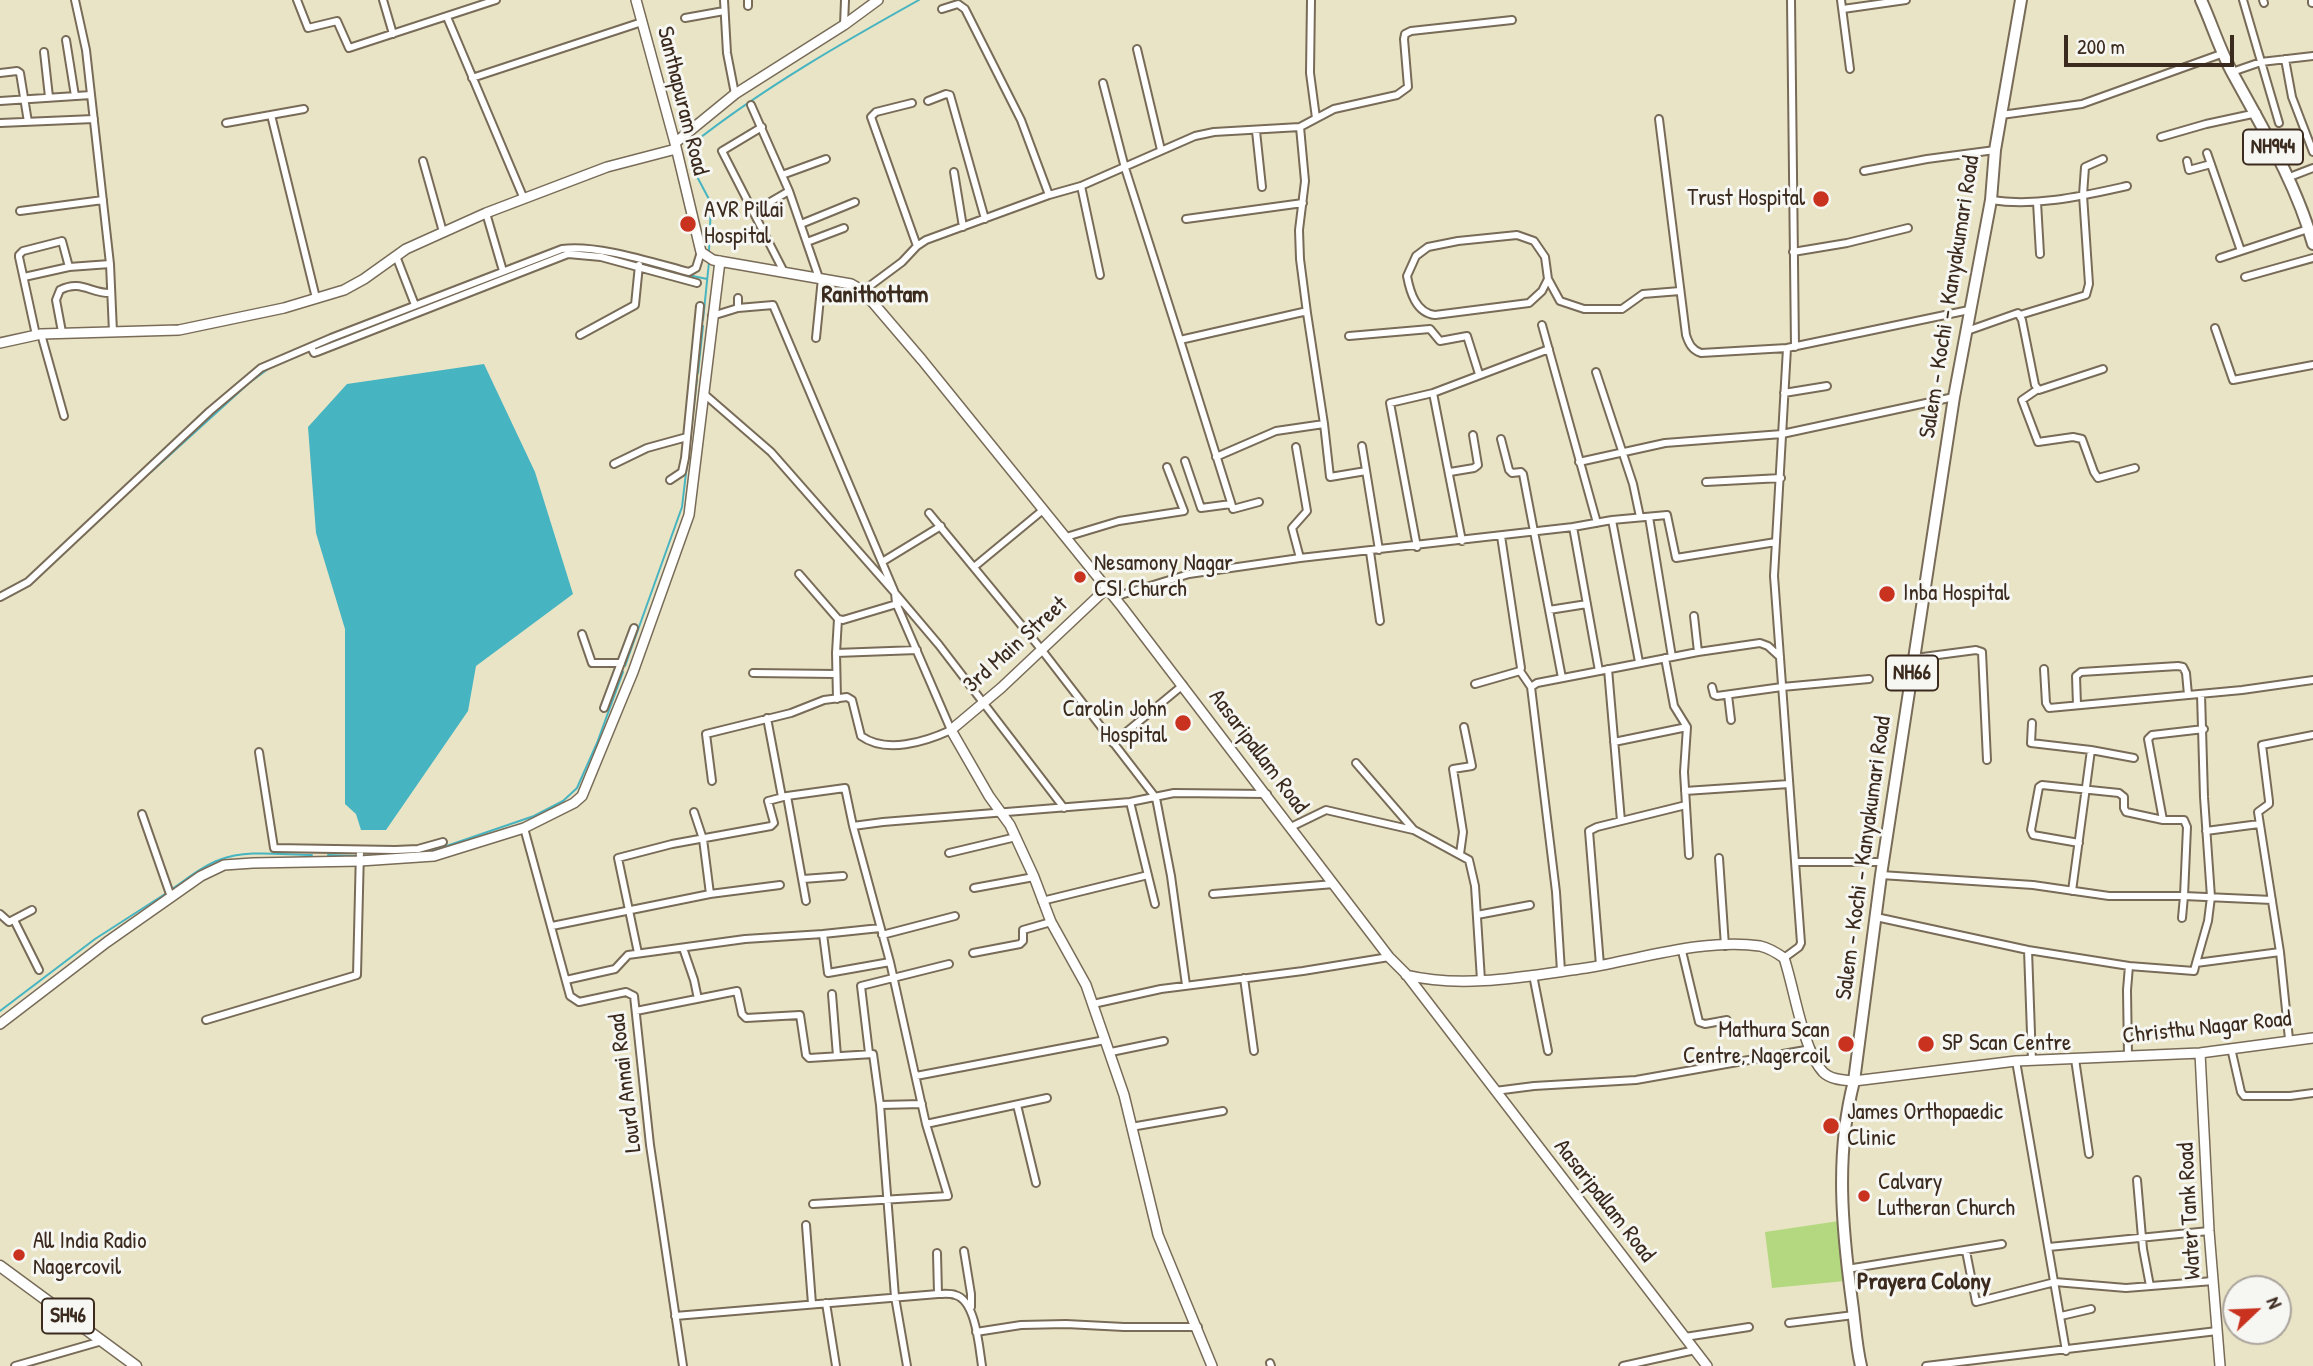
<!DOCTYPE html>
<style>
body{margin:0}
#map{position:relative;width:2313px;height:1366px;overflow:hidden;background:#e9e4c5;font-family:"Patrick Hand",sans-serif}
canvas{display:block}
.north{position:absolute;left:2222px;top:1275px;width:70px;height:70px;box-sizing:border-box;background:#f6f6f2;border:2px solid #aba49d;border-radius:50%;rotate:67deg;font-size:19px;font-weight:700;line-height:28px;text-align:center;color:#3b2a1e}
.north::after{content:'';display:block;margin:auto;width:24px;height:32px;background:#c8321e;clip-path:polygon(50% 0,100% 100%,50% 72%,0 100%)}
.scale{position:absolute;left:2064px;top:35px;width:170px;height:32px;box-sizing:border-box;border:4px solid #3b2a1e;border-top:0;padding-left:9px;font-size:21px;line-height:24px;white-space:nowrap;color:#3b2a1e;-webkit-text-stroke:5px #f6f6f2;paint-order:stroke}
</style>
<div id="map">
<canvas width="2313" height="1366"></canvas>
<div class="north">N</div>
<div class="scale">200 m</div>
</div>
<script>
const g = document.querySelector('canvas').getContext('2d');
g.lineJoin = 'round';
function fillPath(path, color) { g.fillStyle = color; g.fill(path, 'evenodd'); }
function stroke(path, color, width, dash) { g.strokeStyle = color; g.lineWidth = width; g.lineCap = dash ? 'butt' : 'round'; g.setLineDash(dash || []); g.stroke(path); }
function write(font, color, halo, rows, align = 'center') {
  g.font = font + ' "Patrick Hand",sans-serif'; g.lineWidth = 6; g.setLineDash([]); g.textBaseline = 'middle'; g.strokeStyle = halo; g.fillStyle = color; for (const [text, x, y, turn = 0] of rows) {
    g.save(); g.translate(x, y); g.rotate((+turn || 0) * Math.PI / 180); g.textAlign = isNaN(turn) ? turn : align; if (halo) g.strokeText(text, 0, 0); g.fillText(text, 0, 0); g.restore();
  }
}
fillPath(new Path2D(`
 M1839 1221 1845 1281 1772 1288 1765 1232Z`), '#b4d880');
fillPath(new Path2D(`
 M484 364 535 472 573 594 476 666 468 711 386 830H361L356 814 345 804V629L316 533 308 427 347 384Z`), '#46b4c1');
stroke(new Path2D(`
 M709 252 711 203 693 169 696 141C765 87 842 43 919 0
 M600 253 683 273
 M688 275 707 279
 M703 320 709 262
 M315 349 387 320
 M281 363 309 351
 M698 373 703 326
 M151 472 249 383 272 366
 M625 666 682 507 697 379
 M328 855 355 856
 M363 856 429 852 534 816 563 801 577 788 597 743 623 672
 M172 889C187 879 202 866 219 860 247 849 283 855 312 855
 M0 1011 95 939 165 894`), '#46b4c1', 2);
const street = new Path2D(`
 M75 0 86 50 110 264 113 332
 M297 0 308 28 337 21 349 48 496 0
 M383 0 393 34
 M724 0 727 53 735 94
 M748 0V6
 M1311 0 1310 73 1316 118
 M1791 0 1795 347
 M1841 0 1850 69
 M2243 0 2279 123
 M2263 0 2264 3
 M2312 3V0
 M942 9 958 4 965 9 1021 120 1049 195
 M1843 9 1906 0
 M447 17 524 199
 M685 18 724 11
 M844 25 845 0
 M66 40 75 96
 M1137 49 1161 150
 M44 52 49 97
 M2285 59 2292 97 2313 152
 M2232 72 2261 62 2313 56
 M0 73 17 71 20 73 28 122
 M472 78 642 22
 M1103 83 1125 168 1180 340 1303 312 1307 313 1324 424 1330 477 1366 471
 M0 101 91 95
 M928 101 946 94 950 95 985 219
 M912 103 876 112 871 117 917 246
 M751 105 789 191 819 278
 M271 115 316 298
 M2001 115 2082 104 2224 53
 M1659 119 1686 335C1689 344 1692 350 1701 353L1787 348
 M0 123 94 119
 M226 123 304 109
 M762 127 722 151 784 272
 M1300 127 1305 181 1299 230 1300 259 1307 313
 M1256 131 1262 187
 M2161 137 2206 124 2257 113
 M2207 153 2241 251
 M423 161 443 232
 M2187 161 2189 170 2211 164
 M1864 171 1927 159 1995 150
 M954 172 963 227
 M782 175 826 159
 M2287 178 2313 168
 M1081 186 1100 275
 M1991 200C2036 207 2082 196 2127 186
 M2037 202 2040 254
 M20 211 103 200
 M753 212 789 191
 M486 213 503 271
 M1186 219 1303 203
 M801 224 855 202
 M807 242 844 228
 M1793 252 1847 243 1908 228
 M396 256 415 305
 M2220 258 2308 229
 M69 267 110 264
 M24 277 69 267 62 241 23 251 19 255V257L36 335
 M2245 277 2313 258
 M1548 279 1542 291 1529 303 1435 315C1416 313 1410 292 1407 276L1416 256 1428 247 1458 241 1517 235 1534 241 1545 257 1548 279 1560 301 1584 309H1622L1643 294 1680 291
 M863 291 902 262 917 246 926 240 1049 195 1081 186 1195 136 1214 132 1300 127 1334 109 1397 95 1408 87 1404 39 1405 34 1411 31 1512 20
 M738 298V308L773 305 895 593 939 645 1064 808
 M2020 315 2086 295 2089 284 2083 195 2085 167 2103 159
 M712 316 738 308
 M1542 325 1597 523
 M2215 328 2233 380 2313 365
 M1967 331 2018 313 2022 320 2035 385 2039 390 2103 369
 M62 332 56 300 60 290C81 279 91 294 111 293
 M41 334 64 416
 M580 335 635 305 639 265
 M1349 336 1430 329 1440 341 1467 336 1479 374
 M816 338 822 278
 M1180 340 1233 509 1259 502
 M311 347 314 353 317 352 568 254 601 257 697 283
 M1596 372 1633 484 1640 517
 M2038 389 2022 400 2038 442 2073 437 2082 439 2094 472 2098 478 2135 468
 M703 393 771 452 895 593 896 603 951 730C925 742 886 754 861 736L852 700 847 697 824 700 791 713 706 734 712 781
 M1433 393 1462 541
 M1784 393 1827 386
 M1501 439 1509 470 1512 473 1521 472 1523 474 1562 678
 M1362 446 1379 550
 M1296 447 1307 511 1292 528 1300 558
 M1216 457 1276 431 1324 424
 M1185 461 1201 508 1231 504
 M1579 462 1665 443 1782 434 1954 397
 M614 464 647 448 687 437
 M1450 472 1474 468 1478 465 1473 435
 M670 480 682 472 685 458 700 306
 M1706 482 1781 478
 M929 513 1041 649 1156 798 1171 876 1186 985
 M1649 517 1672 657
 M1612 520 1639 662
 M1573 527 1599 671
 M1066 537 1119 521 1184 511 1167 467
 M1417 547 1390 403 1433 393 1549 349
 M1370 552 1380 621
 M882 562 941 526
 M974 567 1043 510
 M799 574 838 619 843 620 900 603
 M0 597 28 582 210 411 261 368 331 338 562 249C597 244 654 263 689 272L696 268 701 252
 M1114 597 1189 574 1300 558 1573 527 1612 520 1667 515 1676 558 1776 542
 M1549 610 1587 604
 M1694 616 1698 652
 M838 619 836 653 917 650
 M582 634 592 663H621
 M836 653 837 699
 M1665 658 1674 706 1687 727 1684 772 1689 855
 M1915 658 1976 650 1982 652 1987 760
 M1608 669 1621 821
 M2044 669 2046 703 2049 708 2242 690 2313 680
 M1520 671 1531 687
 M753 673 836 674
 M1475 684 1520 671 1521 668 1501 536
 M1712 687 1714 695 1717 696 1782 687 1869 679
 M2201 694 2204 797 2211 897 2208 921 2196 963 2280 952
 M1728 695 1731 720
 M2077 705 2076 676 2081 672 2178 666 2183 667 2186 673 2188 695
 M604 708 634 628
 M767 718 782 797
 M2032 723 2031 743 2091 750
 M1614 742 1687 727
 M1113 743 1183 685
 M259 752 274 848 395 850 418 849 443 842
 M1356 763 1414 830 1469 860 1475 886 1481 980
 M1685 791 1789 784
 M787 796 806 901
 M1130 802 1155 904
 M694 812 703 839 710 894 780 885
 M142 814 171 897
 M2163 820 2148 739 2152 735 2204 729
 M1291 827 1326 810 1413 830
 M524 828 570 996 579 1002 626 992 634 996 650 1145 683 1366
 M2206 831 2259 824
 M2079 843 2033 835 2031 830 2039 787 2042 785 2119 793 2124 797V808L2126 812 2163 820H2184L2187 827 2184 896 2272 900
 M949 853 1016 837
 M1460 854 1463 832 1453 769 1472 766 1464 727
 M1719 858 1725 946
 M1795 862H1883
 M1881 875 2033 885 2109 896H2184L2182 918
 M803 879 843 876
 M974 888 1034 877
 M2072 891 2091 750 2134 758
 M1213 894 1334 884
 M1042 901 1148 875
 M0 914 9 922 32 910
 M1477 915 1530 905
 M1876 917 2028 950 2129 966
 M14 920 39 970
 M552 926 710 894
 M823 934 880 928
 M882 935 955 916
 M683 948 694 980 698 999
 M2028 950 2032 1061
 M1682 951 1699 1022 1705 1024 1727 1020
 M638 953 618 858 672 844 771 826 774 823 768 801 787 796 845 788 853 826
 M973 953 1020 944 1023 941V930L1051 922
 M1784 958 1799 947 1801 943 1774 576 1787 348 1969 310
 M1600 965 1589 831 1597 827 1686 805
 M1561 971 1556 892 1531 687 1537 683 1698 652 1760 643 1768 646 1780 657
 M1533 975 1548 1051
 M1244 978 1254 1051
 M566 980 615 969 628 955 745 939 823 934 828 973 890 962 853 826 883 822 1130 802 1174 793 1267 794
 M832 994 837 1056
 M1093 1004 1161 989 1303 971 1389 957
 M636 1011 737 991 742 1014 746 1018 800 1015 806 1055 809 1058 873 1054 880 1105 895 1297 907 1366
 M206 1020 357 975 360 850
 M2289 1039 2280 952 2258 812 2269 804V801L2262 745 2313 735
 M2231 1048 2241 1092 2244 1096H2290L2313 1093
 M1111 1052 1164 1041
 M869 1053 861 986 949 964
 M2128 1056 2127 990 2129 966 2194 971 2196 963
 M2075 1059 2089 1154
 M2016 1061 2066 1351
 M916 1076 1105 1040
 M1495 1091 1534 1086 1636 1080 1811 1049
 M880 1105 922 1104
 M1017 1105 1036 1183
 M926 1124 1047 1098
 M1131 1127 1223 1111
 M2137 1180 2143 1249 2150 1286
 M813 1204 948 1196 926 1124 890 962
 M806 1225 812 1304
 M2049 1247 2209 1231
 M964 1251 971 1294V1307
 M1966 1251 1976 1302 2055 1282 2126 1288 2213 1281
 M937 1253 938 1294
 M1847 1269 2002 1244
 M826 1303 836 1366
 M675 1316 938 1294C943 1294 950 1293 955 1295 976 1300 979 1347 982 1366
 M2061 1316 2091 1309
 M1789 1323 1854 1315
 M976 1332 1021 1325 1066 1324 1124 1327H1198
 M1685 1337 1749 1327
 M1270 1363 1271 1366
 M15 1366 102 1341
 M1623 1366 1695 1350
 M1926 1366 2217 1331`);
const secondary = new Path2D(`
 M636 0 675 143 701 252 713 260 851 284 863 291 922 360 1122 607 1389 957 1406 974 1707 1366
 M675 143 735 94 844 25 878 0
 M0 343 41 334 179 330 284 308 344 290 364 279 406 249 486 213 607 167 676 149
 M1107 588 1001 688 951 730 989 796 1010 825 1034 877 1051 922 1086 985 1124 1095 1158 1235 1212 1366
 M1406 975C1464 989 1528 976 1586 968 1641 959 1705 938 1760 946 1769 948 1777 953 1784 958 1794 987 1803 1051 1823 1072 1831 1080 1844 1080 1854 1081L2016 1061 2200 1053 2313 1038
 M0 1024 107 942 201 876 224 865 253 863 360 861 434 856 524 828 574 803 582 796 633 672 689 515 720 261
 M2200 1053 2209 1231 2220 1366`);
const primary = new Path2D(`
 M0 1266 136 1366`);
const highway = new Path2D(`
 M2201 0C2212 24 2220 51 2233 74 2263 129 2296 183 2313 244
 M1861 1366C1856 1345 1855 1323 1852 1302 1842 1228 1835 1154 1854 1081L1881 875 1954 397 1991 200 1995 150 2021 0`);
stroke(street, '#786b58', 10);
stroke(secondary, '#786b58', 12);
stroke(primary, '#786b58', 13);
stroke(highway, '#786b58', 14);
stroke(street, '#fff', 6);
stroke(secondary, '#fff', 9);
stroke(primary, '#fff', 10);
stroke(highway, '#fff', 10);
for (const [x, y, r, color] of [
 [1821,199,9,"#c8321e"],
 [688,224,9,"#c8321e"],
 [1080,577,7,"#c8321e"],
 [1887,594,9,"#c8321e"],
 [1183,723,9,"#c8321e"],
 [1846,1044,9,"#c8321e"],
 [1926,1044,9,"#c8321e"],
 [1831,1126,9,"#c8321e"],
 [1864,1196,7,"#c8321e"],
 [19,1255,7,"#c8321e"]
]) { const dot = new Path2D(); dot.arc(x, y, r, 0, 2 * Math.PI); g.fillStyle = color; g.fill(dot); stroke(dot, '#f6f6f2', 2.5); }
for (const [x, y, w] of [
 [2273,147,60],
 [1912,673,52],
 [68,1316,52]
]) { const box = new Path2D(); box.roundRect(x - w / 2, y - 17.5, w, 35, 5); g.fillStyle = '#f6f6f2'; g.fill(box); stroke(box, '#3b2a1e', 2); }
write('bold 21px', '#3b2a1e', null, [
 ["NH944",2273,147],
 ["NH66",1912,673],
 ["SH46",68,1316]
]);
write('23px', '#3b2a1e', '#f6f6f2', [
 ["Santhapuram Road",682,101,76],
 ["Salem - Kochi - Kanyakumari Road",1950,297,-81],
 ["3rd Main Street",1016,645,-42],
 ["Aasaripallam Road",1258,752,53],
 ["Salem - Kochi - Kanyakumari Road",1864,858,-82],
 ["Christhu Nagar Road",2207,1028,-6],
 ["Lourd Annai Road",626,1083,-97],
 ["Aasaripallam Road",1604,1201,52],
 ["Water Tank Road",2190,1211,-93]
]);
write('23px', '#3b2a1e', '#f6f6f2', [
 ["Trust Hospital",1805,199,"right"],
 ["AVR Pillai",704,211],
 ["Hospital",704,237],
 ["Nesamony Nagar",1094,564],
 ["CSI Church",1094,590],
 ["Inba Hospital",1903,594],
 ["Carolin John",1167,710,"right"],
 ["Hospital",1167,736,"right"],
 ["Mathura Scan",1830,1031,"right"],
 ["Centre, Nagercoil",1830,1057,"right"],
 ["SP Scan Centre",1942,1044],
 ["James Orthopaedic",1847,1113],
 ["Clinic",1847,1139],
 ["Calvary",1878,1183],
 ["Lutheran Church",1878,1209],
 ["All India Radio",33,1242],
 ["Nagercovil",33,1268]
], 'left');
write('bold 24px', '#3b2a1e', '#f6f6f2', [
 ["Ranithottam",875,296],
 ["Prayera Colony",1924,1283]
]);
</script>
